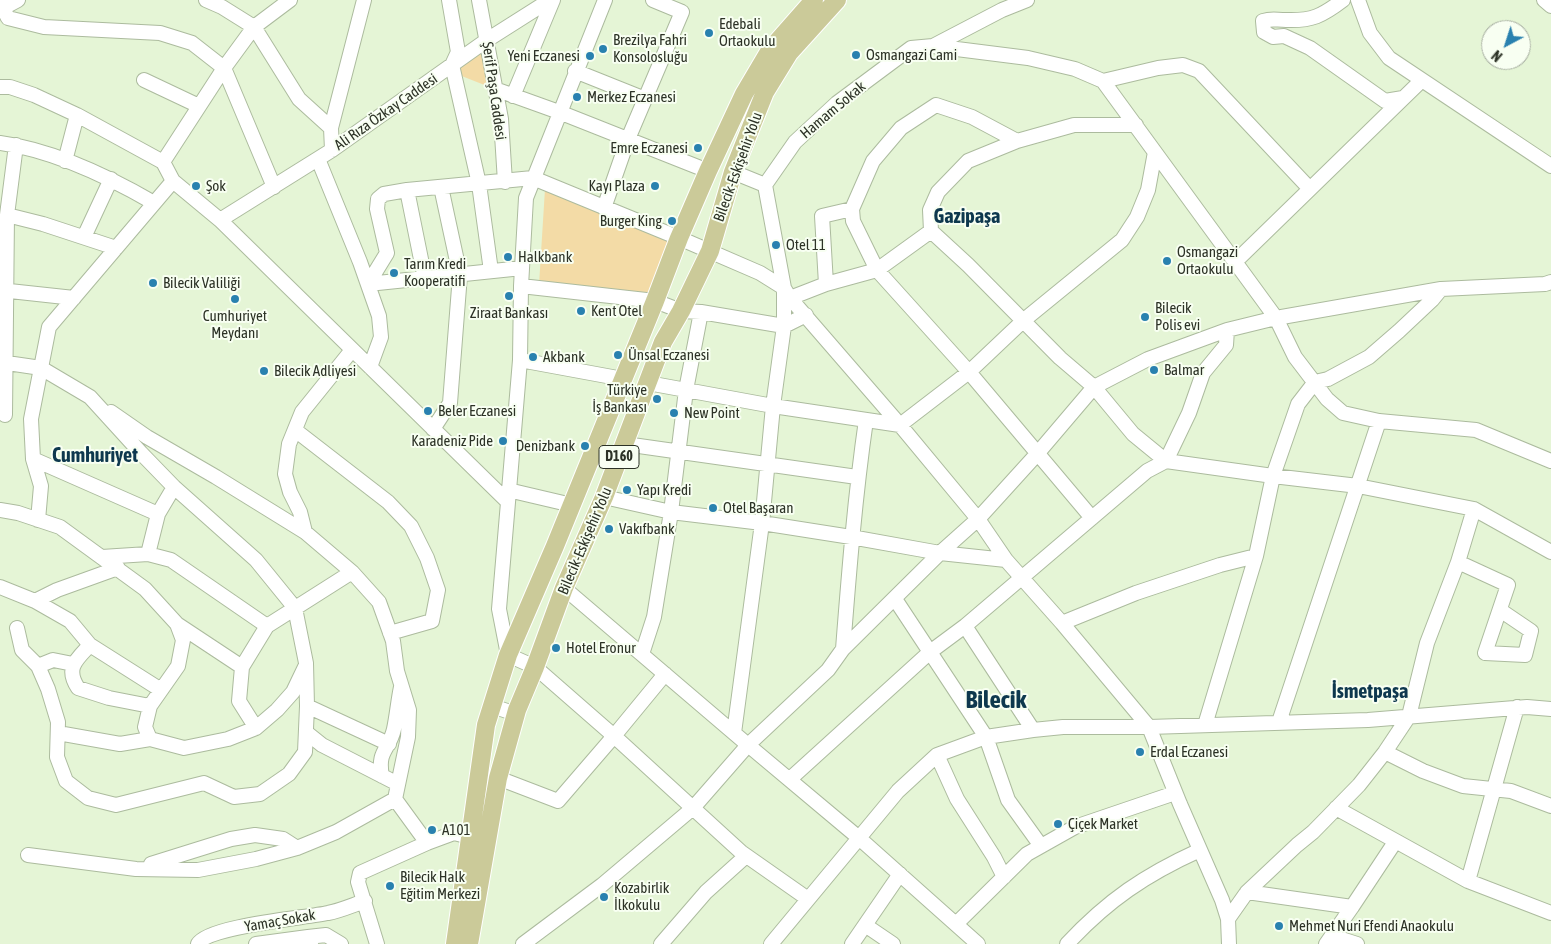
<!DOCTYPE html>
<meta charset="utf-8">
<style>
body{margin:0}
#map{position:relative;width:1551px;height:944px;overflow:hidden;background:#e5f5d6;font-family:"Asap Condensed",sans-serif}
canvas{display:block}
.north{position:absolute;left:1481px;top:20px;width:50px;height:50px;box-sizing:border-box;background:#f8fff2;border:1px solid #a6ada0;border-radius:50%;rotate:220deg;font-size:14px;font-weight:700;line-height:20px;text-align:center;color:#2c3226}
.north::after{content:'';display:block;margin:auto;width:18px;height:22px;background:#2981af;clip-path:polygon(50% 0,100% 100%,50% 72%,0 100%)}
</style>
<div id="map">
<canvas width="1551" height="944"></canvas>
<div class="north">N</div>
</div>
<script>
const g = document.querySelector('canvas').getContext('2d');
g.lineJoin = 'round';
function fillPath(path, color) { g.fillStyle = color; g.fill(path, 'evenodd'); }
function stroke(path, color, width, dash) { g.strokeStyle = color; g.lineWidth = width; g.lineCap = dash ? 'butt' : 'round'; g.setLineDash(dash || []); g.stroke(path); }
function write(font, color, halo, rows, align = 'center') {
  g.font = font + ' "Asap Condensed",sans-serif'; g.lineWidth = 4; g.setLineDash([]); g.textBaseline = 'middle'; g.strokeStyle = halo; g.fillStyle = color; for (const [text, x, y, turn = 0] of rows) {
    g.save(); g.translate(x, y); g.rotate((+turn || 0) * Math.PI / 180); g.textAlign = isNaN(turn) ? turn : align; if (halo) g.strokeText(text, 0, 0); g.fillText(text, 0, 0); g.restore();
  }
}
fillPath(new Path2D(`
 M484 49 487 86 454 73Z
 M545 189 672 238 647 296 539 285Z`), '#f3dba6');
const minor = new Path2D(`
 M5 0 3 8 8 18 44 27 160 33 192 43 224 68 274 187
 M206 0 222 7 254 27 299 99 331 128
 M449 0 458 52 452 65 479 184 491 271
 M479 0 501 119 505 182
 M605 0 526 198 521 286 520 360 499 609 508 655 535 667 614 736 741 852 808 899
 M1343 0C1322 16 1312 21 1286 20 1276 20 1272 18 1263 21L1264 32 1273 37 1284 36 1310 48 1385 101 1403 98
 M1358 0 1370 33 1389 58 1551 166
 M1544 0 1551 6
 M0 6 3 8 18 0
 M933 46 1002 10 1027 0
 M575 71 645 99
 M144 80 199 106
 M1103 81 1158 68 1183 65 1199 71 1310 189
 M0 87H10L34 95 77 115 163 162 173 181 220 220 507 501
 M495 89 559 112 708 171
 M513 96 553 0
 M1136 125H1074L1017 141 968 161 938 192 930 210 931 231 968 265 1060 358 1094 387 1133 434 1166 461 1189 413 1203 373 1226 345 1227 330
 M1017 141 972 117 936 105 901 128 873 161 852 209 853 221 877 270 969 372 1092 518
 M0 143C52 150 109 177 154 203
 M332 150 331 128 364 0
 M318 159 360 262 379 316 381 337 370 367
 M65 161 77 115
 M163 162 224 68 254 27 290 0
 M733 172 765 185
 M407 190 425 279
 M604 208 628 139 682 12 653 0
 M7 215 43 224 116 248
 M220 220 332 150 487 40 550 0
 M84 237 111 179
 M1236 261 1422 80
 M368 284 387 253 377 209 378 199 384 194 407 190 533 178 679 238 760 273 784 288 790 298 900 425 978 519 1006 560 1062 623 1149 727 1180 804 1222 900 1228 919 1229 944
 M368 284 522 268
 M826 284 822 216 852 209
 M521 286 655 301 681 311 701 312 784 326 806 315
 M0 290 74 298
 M790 298 826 284 877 270 931 231
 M520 360 623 379
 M0 362 41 368 90 397 141 453 174 487 256 560 295 608 306 663 307 706 305 752 289 774 260 794 234 797 204 783 116 805 88 798 66 781 57 757 58 722 48 689 38 666 22 650 17 628
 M648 383 773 406 900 425 969 372 1024 320 1122 240 1137 217 1148 190 1155 152
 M111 412 147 437 216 477 305 532 352 572 379 602 393 641 397 671 409 710 408 737 395 799 427 843 454 833 470 837
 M5 415 7 215 16 145
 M433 429 450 403 460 275 441 187
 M295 430 388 502 411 526 427 558 438 590 432 621 390 633
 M625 444 857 477
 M33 459 158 514
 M508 490 572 505
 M604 497 671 512 762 523 851 537 940 553 1006 560
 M0 510 18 513 60 527 145 589 177 624 183 640 178 666 150 706 145 727 150 739 184 748 228 739 256 728 277 710 293 692 305 667
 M38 520 41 486 33 459 31 419 49 327 173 181
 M305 532 300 512 290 492 285 474 289 444 302 412 352 350
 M148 554 158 514 174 487
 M102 557 148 554 171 560 267 626
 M1458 562 1508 585 1485 653 1525 655 1531 631 1500 610
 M0 587 35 601 57 590 118 568
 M564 588 748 745 859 838 978 944
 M895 599 986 737 1008 800 1041 846
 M35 601 70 621 90 645 161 690
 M1062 623 1136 593 1220 565 1256 556
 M177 624 242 667
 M965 626 1033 730
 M90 645C76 660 65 668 78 688L109 698 150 706
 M843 649C849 572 855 496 866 420
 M642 654 654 617 671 512 686 390 701 312
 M38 666 53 660 73 664
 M307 706 389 744
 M492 706 516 714
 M1279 722 1379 421
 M1205 725 1256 556 1273 476 1298 404 1315 382 1328 379 1369 357 1399 331 1432 300 1441 289
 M256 728 239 701 242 667 267 626 352 572
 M58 733 120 744 150 739
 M307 733 322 745 398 784
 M734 733 762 523 773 406 784 326V288L765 185 795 142 837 103 911 48 933 46 1028 58 1075 69 1103 81 1276 318 1295 357 1327 399 1343 413 1379 421 1476 430 1551 461
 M1385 752 1423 771 1463 786 1511 791 1551 806
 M937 755 957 799 994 857 1004 877
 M382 776C377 750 389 751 394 729 397 715 398 701 401 687
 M498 778 558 801 614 736 665 674
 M790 779 930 652 965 626 1147 471 1166 461 1273 476 1358 486 1474 509 1551 552
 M1336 808 1468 881 1551 913
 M28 855 136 869 198 870 256 859 297 848 336 832 395 799
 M151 864 231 839 255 835 283 839 297 848
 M1468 881 1517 707
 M1247 892 1352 907
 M1228 919 1247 892 1297 845 1313 832 1359 785 1385 752 1409 716 1427 643 1458 562 1474 509
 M956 924 1027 854 1075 827 1175 793
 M865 925 893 944
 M1332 936 1357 944
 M198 944C208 926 304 918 328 913 340 911 353 905 365 901
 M256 944 308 937
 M311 944 308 937 326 935 341 944
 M377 944 358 882 360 873 427 843
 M523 944 602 885 693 808 748 745 828 670 843 649 940 553 978 519 1037 454 1094 387 1148 359 1227 330 1276 318 1441 289 1545 284 1551 282
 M661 944 706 892 746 856
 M771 944 898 791 937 755 986 737 1033 730 1063 727H1149L1368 720 1527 707 1551 709
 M852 944 900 874
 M1067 944C1108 900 1145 875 1200 850
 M1326 944 1352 907 1395 842`);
const major = new Path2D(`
 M455 944 486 725 508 655 555 546 655 301 679 238 708 171 744 94 770 50 814 0
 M469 944 498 778 517 710 535 667 564 588 604 497 663 342 681 311 710 251 733 172 765 92 789 53 837 0`);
stroke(minor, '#acbb9e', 16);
stroke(major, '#fff', 20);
stroke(minor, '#fff', 14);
stroke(major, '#cbca99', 18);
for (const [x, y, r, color] of [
 [709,33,5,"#2981af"],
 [603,49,5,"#2981af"],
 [856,55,5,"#2981af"],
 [590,56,5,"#2981af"],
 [577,97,5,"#2981af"],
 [698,148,5,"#2981af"],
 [196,186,5,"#2981af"],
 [655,186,5,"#2981af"],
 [672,221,5,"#2981af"],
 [776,245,5,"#2981af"],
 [508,257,5,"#2981af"],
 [1167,261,5,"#2981af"],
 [394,273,5,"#2981af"],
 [153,283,5,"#2981af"],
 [509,296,5,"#2981af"],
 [235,299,5,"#2981af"],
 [581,311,5,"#2981af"],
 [1145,317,5,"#2981af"],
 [618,355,5,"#2981af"],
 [533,357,5,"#2981af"],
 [1154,370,5,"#2981af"],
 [264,371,5,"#2981af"],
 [657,399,5,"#2981af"],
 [428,411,5,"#2981af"],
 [674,413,5,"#2981af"],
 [503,441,5,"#2981af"],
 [585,446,5,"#2981af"],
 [627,490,5,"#2981af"],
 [713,508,5,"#2981af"],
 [609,529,5,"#2981af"],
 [556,648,5,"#2981af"],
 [1140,752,5,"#2981af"],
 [1058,824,5,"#2981af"],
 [432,830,5,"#2981af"],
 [390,886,5,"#2981af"],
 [604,897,5,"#2981af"],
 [1279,926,5,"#2981af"]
]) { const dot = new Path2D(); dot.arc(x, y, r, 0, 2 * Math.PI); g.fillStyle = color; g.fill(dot); stroke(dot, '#f8fff2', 2); }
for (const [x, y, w] of [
 [619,457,40]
]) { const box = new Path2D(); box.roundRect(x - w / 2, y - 11.5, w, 23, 4); g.fillStyle = '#f8fff2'; g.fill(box); stroke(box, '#2c3226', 1); }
write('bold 14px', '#2c3226', null, [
 ["D160",619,457]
]);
write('15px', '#2c3226', '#f8fff2', [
 ["Edebali",719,24],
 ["Ortaokulu",719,41],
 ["Brezilya Fahri",613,40],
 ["Konsolosluğu",613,57],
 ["Osmangazi Cami",866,55],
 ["Yeni Eczanesi",580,56,"right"],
 ["Merkez Eczanesi",587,97],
 ["Emre Eczanesi",688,148,"right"],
 ["Şok",206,186],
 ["Kayı Plaza",645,186,"right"],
 ["Burger King",662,221,"right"],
 ["Otel 11",786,245],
 ["Osmangazi",1177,252],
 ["Ortaokulu",1177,269],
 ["Halkbank",518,257],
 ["Tarım Kredi",404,264],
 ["Kooperatifi",404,281],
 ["Bilecik Valiliği",163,283],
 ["Bilecik",1155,308],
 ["Polis evi",1155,325],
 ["Kent Otel",591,311],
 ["Ziraat Bankası",509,313,"center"],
 ["Cumhuriyet",235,316,"center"],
 ["Meydanı",235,333,"center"],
 ["Ünsal Eczanesi",628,355],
 ["Akbank",543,357],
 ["Balmar",1164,370],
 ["Bilecik Adliyesi",274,371],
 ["Türkiye",647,390,"right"],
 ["İş Bankası",647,407,"right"],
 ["Beler Eczanesi",438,411],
 ["New Point",684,413],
 ["Karadeniz Pide",493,441,"right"],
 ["Denizbank",575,446,"right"],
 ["Yapı Kredi",637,490],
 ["Otel Başaran",723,508],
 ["Vakıfbank",619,529],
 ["Hotel Eronur",566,648],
 ["Erdal Eczanesi",1150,752],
 ["Çiçek Market",1068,824],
 ["A101",442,830],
 ["Bilecik Halk",400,877],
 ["Eğitim Merkezi",400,894],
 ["Kozabirlik",614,888],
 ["İlkokulu",614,905],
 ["Mehmet Nuri Efendi Anaokulu",1289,926]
], 'left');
write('15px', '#2c3226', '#f8fff2', [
 ["Şerif Paşa Caddesi",494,91,82],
 ["Hamam Sokak",833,110,-40],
 ["Ali Rıza Özkay Caddesi",386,112,-35],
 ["Bilecik-Eskişehir Yolu",738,167,-70],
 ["Bilecik-Eskişehir Yolu",585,541,-67],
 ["Yamaç Sokak",280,921,-10]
]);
write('bold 20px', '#0e384e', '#f8fff2', [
 ["Gazipaşa",967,217],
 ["Cumhuriyet",95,456],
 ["İsmetpaşa",1370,692]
]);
write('bold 25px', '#0e384e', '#f8fff2', [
 ["Bilecik",996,700]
]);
</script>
